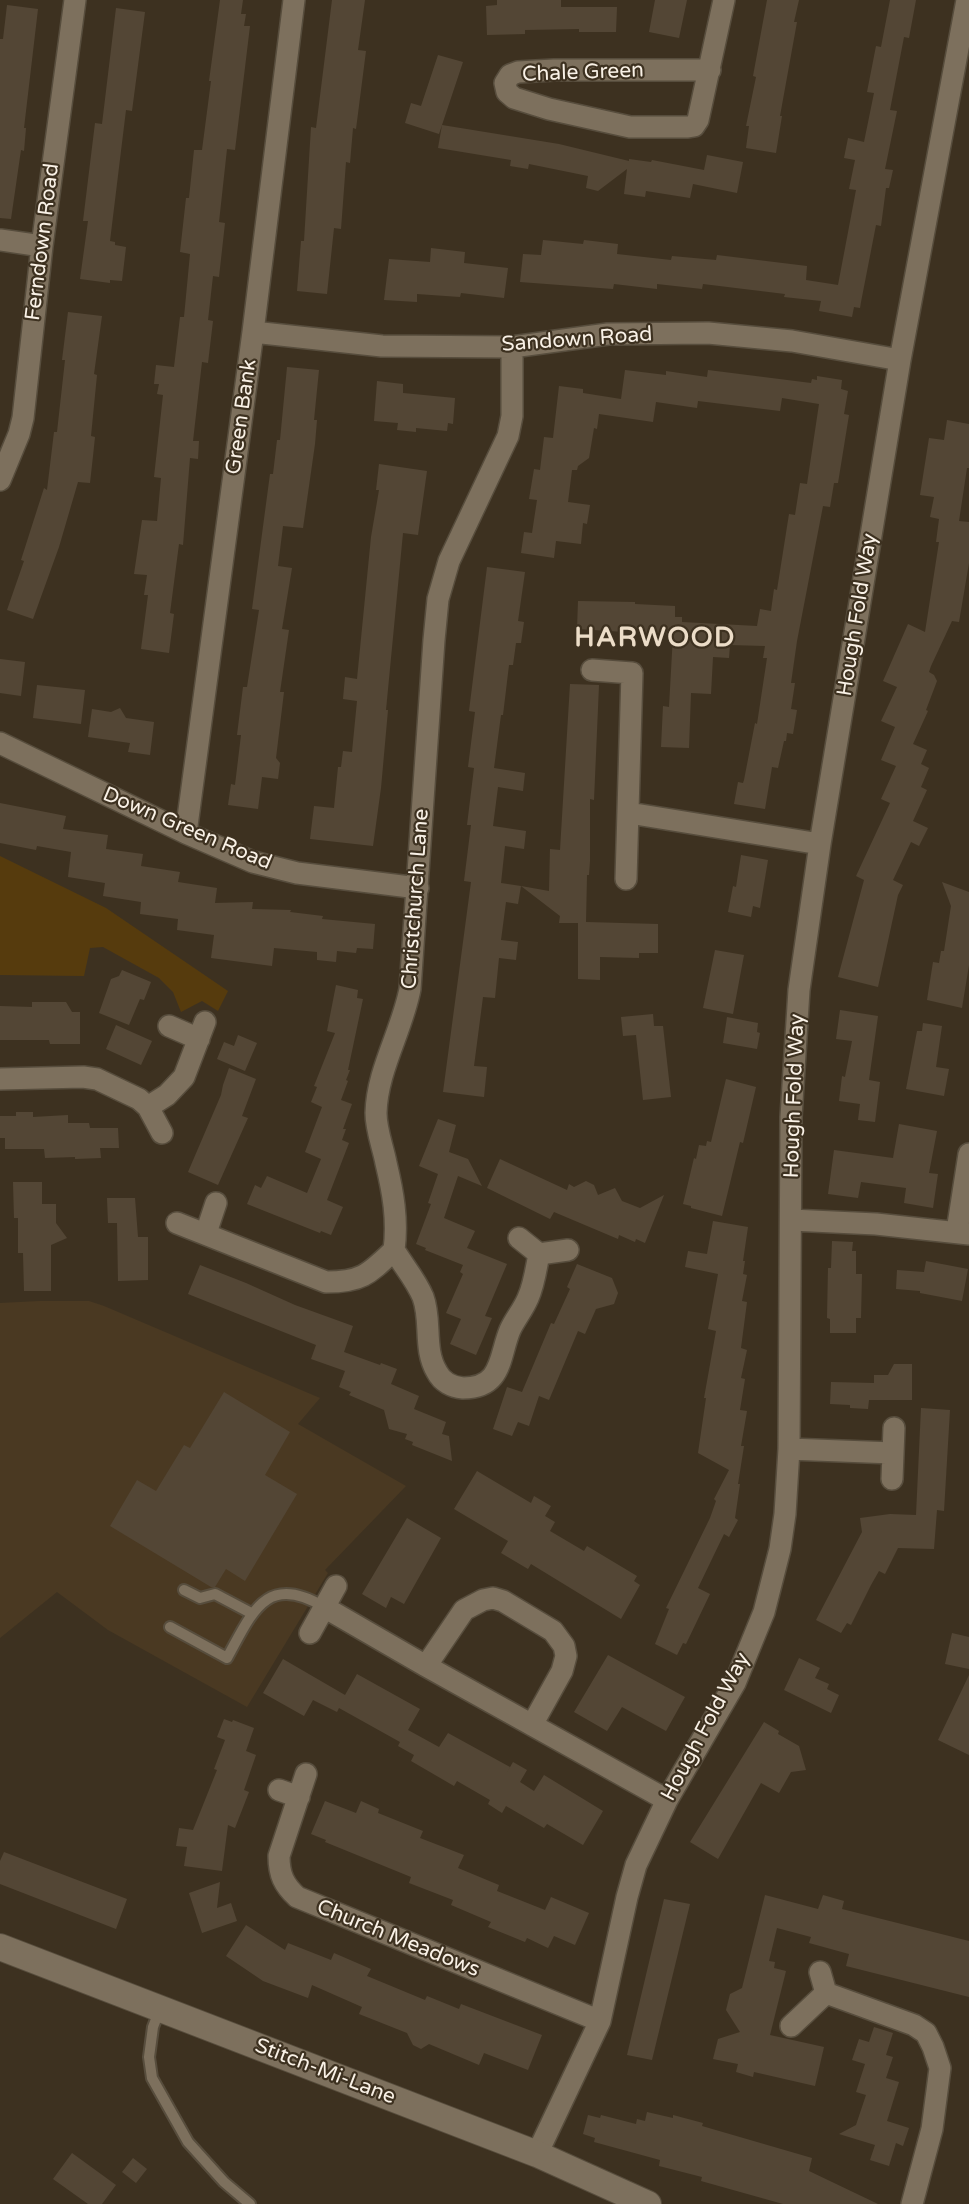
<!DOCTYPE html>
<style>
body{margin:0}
canvas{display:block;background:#3d3120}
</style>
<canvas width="969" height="2204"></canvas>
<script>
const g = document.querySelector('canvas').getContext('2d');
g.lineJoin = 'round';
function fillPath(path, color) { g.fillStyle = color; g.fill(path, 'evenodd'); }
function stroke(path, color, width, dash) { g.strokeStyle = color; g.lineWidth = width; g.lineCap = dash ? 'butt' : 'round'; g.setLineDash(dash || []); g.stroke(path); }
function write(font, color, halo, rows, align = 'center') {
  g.font = font + ' "Varela Round",sans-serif'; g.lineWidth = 4.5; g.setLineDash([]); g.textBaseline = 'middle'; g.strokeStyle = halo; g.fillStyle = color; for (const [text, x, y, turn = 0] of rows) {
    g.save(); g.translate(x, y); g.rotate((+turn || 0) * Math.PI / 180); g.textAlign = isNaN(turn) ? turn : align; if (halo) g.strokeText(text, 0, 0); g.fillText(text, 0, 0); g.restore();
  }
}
fillPath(new Path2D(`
 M40 1301H89L104 1306 320 1398 298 1424 406 1486 325 1570 328 1573 247 1707 108 1630 57 1592 0 1638V1303Z`), '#4a3922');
fillPath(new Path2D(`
 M0 856 106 908 228 991 218 1011 202 1001 181 1012 173 992 159 978 103 947 90 948 84 976 0 975Z`), '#563b0d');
fillPath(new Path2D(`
 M220 0H243L241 14H246L244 26H250L235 150 227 149 219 222 225 223 219 277 213 276 208 320 213 321 208 363 202 362 193 441H199L198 459 190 458 183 545 179 544 170 613 174 614 169 653 141 649 148 595H144L147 575 134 574 142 520 157 521 161 478 154 477 163 395 157 394 159 384H154L156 365 174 367 180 317H184L190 254 180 252 186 198H189L194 150H202L211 81H209Z
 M332 0H365L358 50 366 51 356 129 353 128 350 163 346 162 341 229 334 228 327 294 297 291 301 241H304L311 127 316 128Z
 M497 0H561V7H617L616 32H579V29L525 30V34L487 35 486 6 497 5Z
 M655 0H687L679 38 649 32Z
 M767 0H799L794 22H797L780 116H782L776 153 746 148 749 126H746L756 77 753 76Z
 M890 0H916L909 38 904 37 890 110 897 111 885 169 893 170 889 188H886L881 226 876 225 861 302 860 308 854 307 852 317 819 311 821 301 784 297 785 294 703 284 702 289 657 284V289L614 284 613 289 520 282 523 254 541 255 543 240 583 244 584 240 618 244 617 254 671 260 672 256 716 260 717 255 807 266 806 280 838 285 856 190 849 189 855 160 844 158 848 138 864 142 874 93 867 92 876 46 881 47Z
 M7 5 38 9 24 128H26L24 151 21 150 11 219 0 218V39H3Z
 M116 8 145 12 132 111 126 110 110 241 115 242V245L126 247 122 281 110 280V283L80 279 88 221H83L88 180 95 123 102 124Z
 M438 55 463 62 442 125 559 144 629 161V159L651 162 652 160 704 170 707 155 743 162 737 193 693 184 690 198 646 191 645 197 624 194 627 169 598 191 586 188 588 176 529 164 528 169 510 166 511 160 438 148 442 125 439 134 405 123 411 103 421 106Z
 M431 248 465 252 464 263 508 268 504 298 461 293 460 297 417 294V302L384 300 389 259 430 262Z
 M68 312 102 316 94 374 97 375 91 436 95 437 93 456 90 483 78 482 59 547 33 619 7 610 24 561 21 560 44 488 47 490 54 432H57L65 360H62Z
 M287 367 319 370 314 420H317L315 444 303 528 283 526 278 566 292 568 282 629 289 630 280 692H284L276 758 280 763 278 779 262 777 258 809 228 805 231 784 235 785 241 735H237L243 687H247L259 610 252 609 270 474H273L277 440H280Z
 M625 370 666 375V371L707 377 708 370 811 383 812 379 817 380V376L842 380 841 389 848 391 844 414 849 415 838 483H834L830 507 823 506 797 641 791 683H795L791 709 797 710 793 734 787 733 786 741H784L778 768 772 767 765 809 734 804 738 782 743 783 744 780 755 723 757 724 767 658H763L765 646 730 645 729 658 713 657 711 694 691 693 689 748 661 747 663 706 669 707 673 635 577 629 578 601 635 602V604L675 606V617H682V622L757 626 760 609 771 611 774 589 777 590 789 514 795 515 800 483 807 484 819 404 782 398 780 411 698 401 697 408 656 402 653 422 599 414 597 429 594 428 589 458 578 466 577 470H572L568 502 590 505 587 524 583 523 581 544 556 541 554 558 521 553 524 532 532 533 537 500 529 499 534 469 540 470 544 437 553 438 559 386 583 389V393L621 399Z
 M377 381 403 384V393L455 398 453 424 448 423 447 431 416 428V432L397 430 398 423 374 421Z
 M947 420 969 424V468H967L959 521 969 522V563L959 622 952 621 931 666 929 672 934 675 937 681 926 710 928 711 913 744 927 750 921 764 929 768 921 787 927 790 913 821 928 828 919 846 911 842 893 880 903 885 898 895 878 987 838 977 864 880 856 876 890 803 881 799 896 766 881 760 895 727 881 721 897 687 883 681 908 624 925 632 939 542H936L939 519 930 517 934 497 920 495 929 438 944 440Z
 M379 464 427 471 418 535 403 533 386 710H388L381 788 373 846 310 839 314 806 334 808 338 767H341L343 751 352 752 357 701 343 699 345 677 357 679 371 537 379 490H376Z
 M487 567 525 572 518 621 524 622 521 643H516L513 665H509L503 715H501L494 768 525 773 523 791 498 787 493 826 526 831 524 849 505 846 501 883 521 886 518 904 506 902 501 940 518 942 516 960 499 958 495 998 483 997 474 1066 487 1067 484 1097 443 1092 471 882 464 881 471 825H467L474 768 468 767 475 712 469 711Z
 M0 659 25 662 21 696 0 693Z
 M570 684 599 685 594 800 590 799V861L589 875H587L586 922 658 924V953H639V958L600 957V980L578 979V923H559L560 916 521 886 549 891 550 849 560 850Z
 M37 685 85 690 81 724 33 718Z
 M120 708 126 718 154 722 150 755 128 752 130 743 88 737 92 709 111 712Z
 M0 803 66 816 63 829 108 835 106 849 143 854 141 866 180 872 178 882 217 888 215 903 253 902 252 909 291 910 290 912 323 916 322 919 375 924 373 949 357 948 356 953 337 951 336 962 317 960V952L274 948 272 966 211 958 214 935 177 930 178 919 140 914 141 902 103 896 105 883 68 877 71 852 37 846 36 850 0 843Z
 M741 855 768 860 760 908 753 906 751 917 728 912 733 886 736 887Z
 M942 882 969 892V965L962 1008 927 1000 933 962 939 963 941 951H944L951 906Z
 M715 950 744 955 733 1014 703 1008Z
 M122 970 151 982 144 1000 140 999 129 1025 99 1013 111 979 119 976Z
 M336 985 358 990 357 998 363 999 348 1070H350L346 1080 348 1081 341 1100 352 1104 343 1129H346L342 1140 349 1143 327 1200 343 1207 331 1235 321 1231 320 1233 247 1204 255 1185 261 1188 267 1176 307 1193 321 1159 305 1152 322 1107 311 1102 317 1087 314 1086 335 1033 327 1031Z
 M32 1002H66L72 1012H80V1044H50L49 1040H0V1006L32 1007Z
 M840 1010 878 1016 869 1080 880 1082 875 1122 858 1120 860 1104 839 1101 842 1076 845 1077 852 1041 836 1039Z
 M653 1014 654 1026H663L671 1097 643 1100 636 1035 623 1036 621 1017Z
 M727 1017 758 1023 757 1032 760 1033 757 1049 723 1043Z
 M923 1023 942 1026 936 1067 949 1069 944 1096 906 1089 917 1031H922Z
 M116 1025 152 1041 141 1065 106 1049Z
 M238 1035 257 1043 245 1071 217 1059 224 1042 234 1046Z
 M229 1068 256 1079 242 1116 248 1118 218 1185 188 1172 221 1095 223 1085Z
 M726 1079 756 1087 743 1143 740 1142 722 1216 691 1208V1206L683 1204 694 1158 696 1159 699 1145 706 1146 707 1141 711 1142Z
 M16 1112H33V1117L68 1115V1123H89L90 1128H118L119 1148H100L101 1158 75 1159V1157L45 1158 44 1149H5V1138H0V1116H16Z
 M438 1119 456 1125 449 1152 468 1159 482 1186 458 1176 444 1218 475 1231 467 1248 507 1264 485 1316 492 1318 476 1355 450 1344 461 1319 446 1313 463 1274 460 1272 463 1265 425 1250 426 1248 416 1244 431 1204 428 1203 438 1174 419 1166Z
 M899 1124 937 1131 929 1173 938 1174 933 1208 904 1203 906 1188 861 1182 858 1198 828 1194 834 1150 893 1158Z
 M500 1159 567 1190 569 1184 574 1187 586 1181 594 1185 598 1195 615 1188 622 1201 640 1208 664 1195 645 1243 636 1239 635 1242 619 1235 618 1239 554 1212 550 1219 487 1188Z
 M13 1182H42V1204H56V1223L67 1238 51 1245V1291H24L23 1253H18V1218H14Z
 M107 1198H135L138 1237H148V1280L118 1281 117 1223H108Z
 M713 1221 748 1227 743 1261H745L743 1274 747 1275 742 1301 747 1302 741 1348 747 1350 741 1378 745 1379 740 1410 747 1411 741 1446H744L738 1484H740L735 1518 738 1520 729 1537 724 1534 698 1588 710 1594 686 1644 683 1643 677 1655 655 1644 669 1609 666 1608 710 1518 716 1501 714 1499 729 1470 698 1453 706 1398H704L716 1331 708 1329 718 1274 685 1267 688 1251 707 1254Z
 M832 1241 853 1242 852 1251H856V1274H862L861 1318H856V1333H830V1319L827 1318 828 1268H831Z
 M926 1261 968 1269 962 1301 920 1293V1291L896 1289 897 1270 924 1272Z
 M577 1264 612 1278 618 1293 614 1304 596 1309 585 1334 578 1331 549 1400 539 1396 529 1426 518 1422 512 1436 493 1429 507 1387 522 1392 551 1323 554 1324 570 1289 567 1287Z
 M200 1265 246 1283 295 1305 353 1326 344 1352 380 1365 381 1363 397 1369 391 1384 419 1396 414 1409 446 1422 442 1434 449 1436 452 1461 412 1445 413 1442 405 1439 407 1434 389 1429 384 1410 349 1395 351 1392 339 1387 345 1371 311 1359 316 1345 188 1294Z
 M894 1364H912V1400H869L868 1409 850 1408V1405L830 1404 831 1382 874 1383V1375H888Z
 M224 1392 290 1432 265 1475 297 1494 245 1581 226 1569 215 1587H211L110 1526 137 1480 156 1491 184 1445 190 1448Z
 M921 1408 950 1410 944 1511 937 1510 934 1549 898 1548 885 1574 879 1571 871 1585 851 1625 847 1623 841 1633 816 1620 862 1532 860 1518 890 1514 916 1515Z
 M477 1471 531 1503 534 1496 551 1506 545 1516 555 1522 550 1531 584 1551 587 1546 637 1576 634 1581 640 1585 621 1619 531 1564 528 1569 501 1553 508 1541 454 1509Z
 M407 1518 441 1538 404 1604 391 1597 386 1608 362 1594Z
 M952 1633 969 1637V1669L945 1664Z
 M608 1655 685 1697 666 1731 622 1707 607 1731 574 1712Z
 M799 1658 820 1668 815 1678 829 1684 827 1689 839 1695 831 1713 784 1690Z
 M283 1659 345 1695 357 1674 420 1709 408 1730 439 1747 448 1733 510 1767 506 1774 513 1762 527 1770 520 1782 534 1791 544 1775 603 1811 583 1845 547 1824 544 1828 506 1806 502 1813 488 1804 490 1800 457 1781 454 1786 411 1761 414 1755 398 1746 400 1742 339 1708 337 1712 313 1700 304 1716 263 1693Z
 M969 1675V1755L938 1740Z
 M224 1719 232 1722 233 1720 254 1728 246 1751 256 1755 244 1790 249 1792 235 1828 228 1825 222 1871 184 1866 187 1847 176 1846 179 1828 193 1830 217 1770 214 1769 225 1740 217 1737Z
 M764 1722 779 1731 778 1734 799 1746 806 1770 791 1772 779 1793 761 1783 718 1859 690 1842Z
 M325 1801 356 1813 361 1801 379 1809 378 1813 423 1831 420 1838 464 1855 458 1868 499 1885 497 1891 545 1910 551 1897 589 1913 575 1945 554 1936 548 1948 527 1938 525 1942 488 1927 491 1922 451 1905 453 1900 409 1883 411 1877 325 1842 326 1840 311 1834Z
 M4 1852 127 1899 116 1929 0 1884V1861Z
 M220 1882 217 1908 231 1903 237 1921 202 1933 189 1893Z
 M765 1895 818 1909 823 1895 844 1901 842 1909 969 1941V1997L846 1966 849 1954 809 1943 811 1937 777 1928 769 1961 775 1962 774 1968 786 1971 770 2035 824 2047 815 2086 754 2072 753 2077 736 2072 738 2064 713 2059 718 2039 740 2032 726 2010 730 1994 742 1988Z
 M664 1899 690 1904 652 2060 627 2055Z
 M246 1925 285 1950 288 1943 331 1960 334 1953 371 1969 367 1976 425 2000 427 1996 459 2009 461 2004 542 2035 528 2070 484 2053 479 2065 429 2044 421 2049 413 2045 407 2033 359 2014 362 2007 312 1985 308 1998 263 1981 226 1956Z
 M874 2027 893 2033 886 2055 893 2057 886 2078 899 2082 887 2121 909 2128 903 2146 896 2143 889 2166 870 2160 875 2145 839 2134 856 2125 866 2095 856 2092 865 2064 852 2060 859 2039 869 2042Z
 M647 2112 673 2118V2115L703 2123 702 2126 812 2158 809 2171 878 2204H783L701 2181 702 2177 659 2166 660 2160 594 2142 595 2138 583 2134 588 2115 600 2118 601 2115 636 2124 637 2119 645 2121Z
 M72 2153 116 2185 102 2204H88L53 2179Z
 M133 2158 147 2169 136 2183 122 2172Z`), '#534635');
const service = new Path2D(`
 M184 1590 200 1598 215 1594 251 1613
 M170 1627 227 1658C252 1613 266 1572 324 1607
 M160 2009 153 2027 149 2057 152 2078 188 2142 224 2182 250 2204`);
const minor = new Path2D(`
 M710 70H554L518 72 510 75 505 83 507 92 514 98 549 109 630 127H688L694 126 698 120 724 0
 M0 240 42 246
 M253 332 382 346 512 347 608 334 708 333 792 341 900 360
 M0 480 19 434 23 418 42 246 75 0
 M592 670 632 673 626 879
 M0 743 186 833 253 862 297 873 418 888
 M629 813 820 844
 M186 833 253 332 294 0
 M169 1026 199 1039
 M0 1079 83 1077 97 1079 139 1099 148 1107 162 1133
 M148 1107 167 1095 184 1077 205 1022
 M791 1220 876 1224 969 1234
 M177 1223 326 1282C362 1282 369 1274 394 1250 398 1220 393 1192 386 1163 383 1147 376 1130 376 1113 377 1070 402 1031 410 989L434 640 438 599 449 561 508 436 512 416V347
 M957 1231 969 1154
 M206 1233 216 1203
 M519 1238 539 1254 568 1250
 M394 1250C403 1265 416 1280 423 1297 432 1321 423 1349 437 1372 442 1382 452 1387 463 1388 503 1388 499 1356 510 1330 515 1319 523 1310 528 1298 534 1285 536 1269 539 1254
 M789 1449 893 1453
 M892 1479 894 1428
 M324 1607 426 1666 667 1800
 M310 1633 336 1586
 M426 1666 464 1610 483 1600 493 1598 503 1601 553 1631 564 1646 566 1656 562 1671 532 1725
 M306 1774 279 1856C279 1875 284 1885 297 1897L600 2021
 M279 1790 299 1797
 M826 1993 914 2025 926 2033 933 2047 940 2068 932 2129 912 2204
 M791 2026 826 1993 820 1972
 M537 2154 600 2021 627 1897 636 1865 667 1800 735 1683 764 1612 780 1549 785 1514 789 1449 791 1117 799 990 820 844 900 360 967 0`);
const tertiary = new Path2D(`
 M0 1947 537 2154 648 2204`);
stroke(service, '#574d3d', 14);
stroke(minor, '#574d3d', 24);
stroke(tertiary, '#574d3d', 28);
stroke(service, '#7d705d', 10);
stroke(minor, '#7d705d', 21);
stroke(tertiary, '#7d705d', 26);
write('21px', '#f9f1e6', '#3d3120', [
 ["Chale Green",583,73,-2],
 ["Ferndown Road",43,242,-83],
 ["Sandown Road",577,340,-4],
 ["Green Bank",242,417,-82],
 ["Hough Fold Way",858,615,-81],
 ["Down Green Road",187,829,23],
 ["Christchurch Lane",416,899,-86],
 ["Hough Fold Way",795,1096,-88],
 ["Hough Fold Way",706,1727,-62],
 ["Church Meadows",398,1939,22],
 ["Stitch-Mi-Lane",325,2072,21]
]);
g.letterSpacing = '1.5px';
write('bold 27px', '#ecddc8', '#3d3120', [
 ["HARWOOD",655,639]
]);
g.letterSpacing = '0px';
</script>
